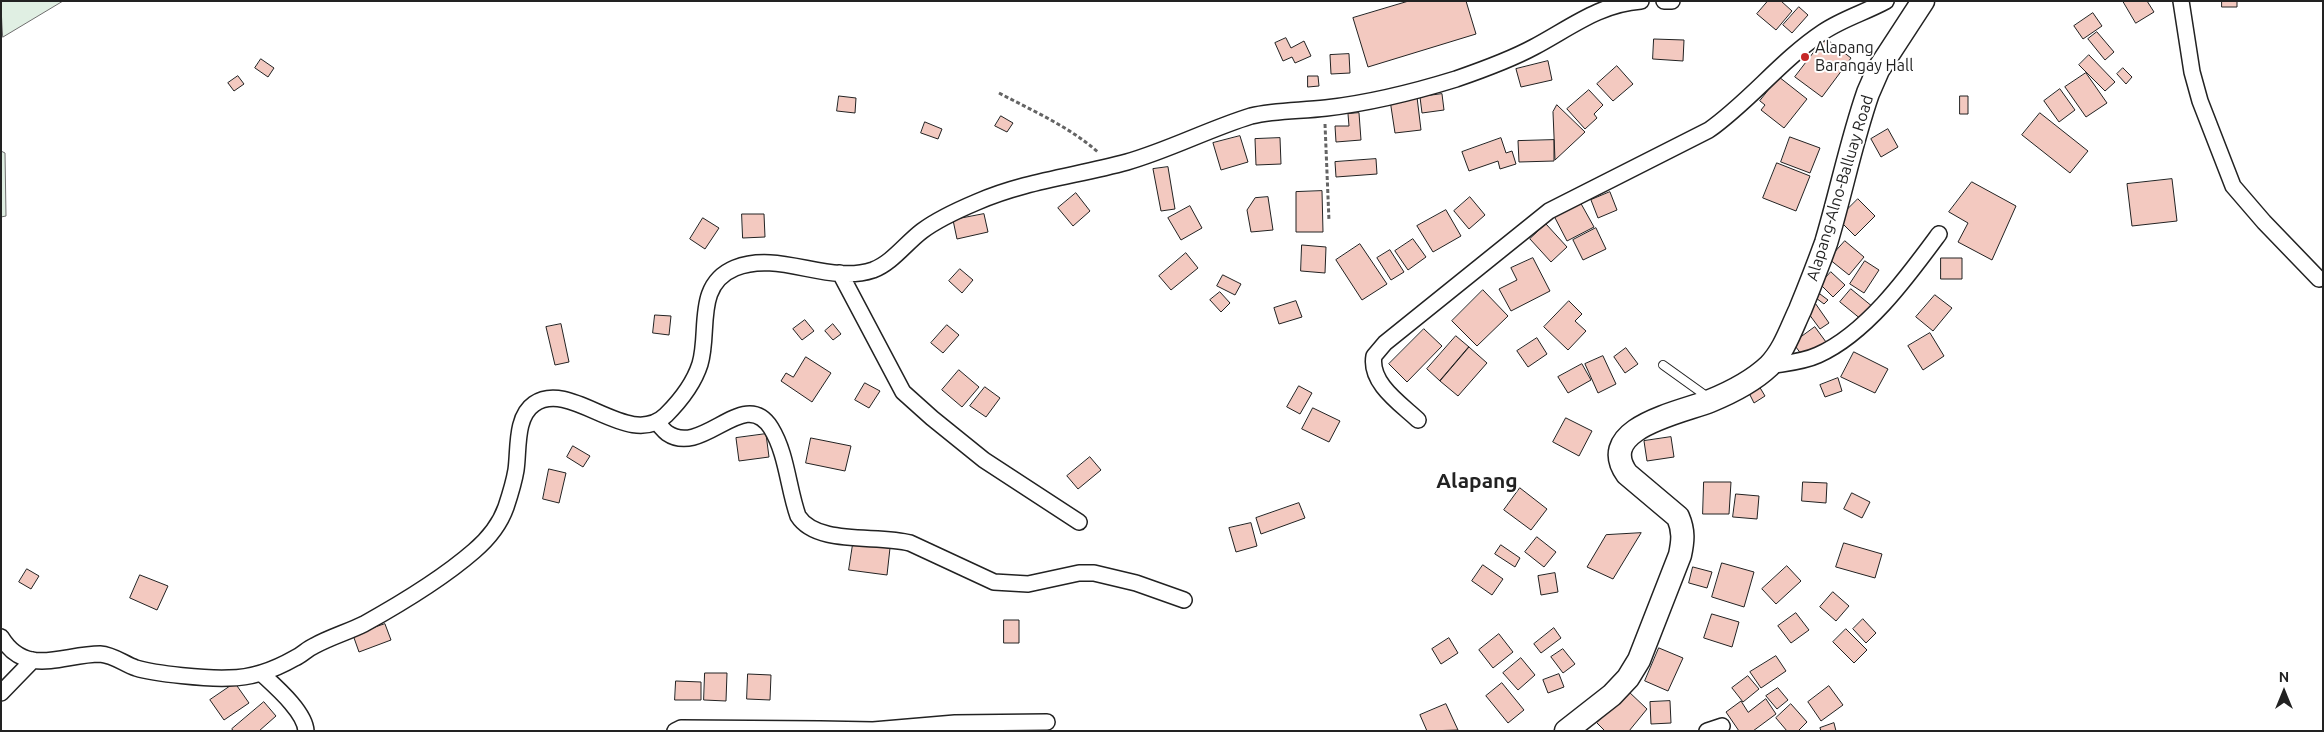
<!DOCTYPE html>
<style>
body{margin:0}
#map{position:relative;width:2324px;height:732px;overflow:hidden;background:#fff;font-family:Ubuntu,sans-serif}
canvas{display:block}
.frame{position:absolute;inset:0;border:2px solid #222;pointer-events:none}
.north{position:absolute;left:2259px;top:667px;width:50px;height:50px;-webkit-text-stroke:4px #fff;paint-order:stroke;rotate:0deg;font-size:14px;font-weight:700;line-height:20px;text-align:center;color:#222}
.north::after{content:'';display:block;margin:auto;width:18px;height:22px;background:#222;clip-path:polygon(50% 0,100% 100%,50% 72%,0 100%)}
</style>
<div id="map">
<canvas width="2324" height="732"></canvas>
<div class="frame"></div>
<div class="north">N</div>
</div>
<script>
const g = document.querySelector('canvas').getContext('2d');
g.lineJoin = 'round';
function fillPath(path, color) { g.fillStyle = color; g.fill(path, 'evenodd'); }
function stroke(path, color, width, dash) { g.strokeStyle = color; g.lineWidth = width; g.lineCap = dash ? 'butt' : 'round'; g.setLineDash(dash || []); g.stroke(path); }
function write(font, color, halo, rows, align = 'center') {
  g.font = font + ' Ubuntu,sans-serif'; g.lineWidth = 4; g.setLineDash([]); g.textBaseline = 'middle'; g.strokeStyle = halo; g.fillStyle = color; for (const [text, x, y, turn = 0] of rows) {
    g.save(); g.translate(x, y); g.rotate((+turn || 0) * Math.PI / 180); g.textAlign = isNaN(turn) ? turn : align; if (halo) g.strokeText(text, 0, 0); g.fillText(text, 0, 0); g.restore();
  }
}
const green = new Path2D(`
 M1 1H63L3 37Z
 M1 151 5 153 6 216 1 217Z`);
fillPath(green, '#e0efe3');
stroke(green, '#6f6f6f', 1);
const building = new Path2D(`
 M1409 1H1466L1476 34 1368 67 1353 18Z
 M1768 1H1781L1792 11 1776 30 1757 14Z
 M2123 1H2147L2154 12 2136 23Z
 M2222 1H2237V7H2222Z
 M1799 7 1808 15 1792 33 1783 25Z
 M2093 13 2102 26 2083 39 2074 26Z
 M2097 32 2114 52 2105 60 2088 39Z
 M1286 38 1291 48 1304 41 1311 56 1295 63 1292 57 1283 61 1275 43Z
 M1825 38 1851 58 1822 97 1795 77Z
 M1654 39 1684 40 1683 61 1653 59Z
 M1349 54 1350 73 1331 74 1330 55Z
 M2089 55 2115 82 2105 91 2079 65Z
 M261 59 274 68 268 77 255 68Z
 M1548 61 1552 80 1521 87 1516 69Z
 M1617 66 1633 84 1613 101 1597 84Z
 M2123 68 2132 77 2126 84 2117 74Z
 M2086 73 2107 103 2086 117 2065 87Z
 M238 76 244 84 234 91 228 83Z
 M1308 76H1318L1319 86 1308 87Z
 M1779 77 1807 99 1784 128 1761 110 1765 105 1760 101Z
 M2060 89 2075 110 2059 122 2044 101Z
 M1589 90 1603 105 1594 114 1597 118 1585 129 1567 109Z
 M1442 94 1444 110 1422 113 1420 97Z
 M839 96 856 98 855 113 837 111Z
 M1960 96H1968V114H1960Z
 M1417 97 1421 130 1395 133 1390 100Z
 M1557 105 1585 132 1555 160 1553 112Z
 M1359 113 1361 140 1336 142 1335 126H1349L1348 114Z
 M2040 113 2088 151 2070 173 2022 135Z
 M1001 116 1013 123 1007 132 995 126Z
 M925 122 942 129 938 139 921 133Z
 M1888 129 1898 147 1881 157 1871 139Z
 M1240 136 1248 162 1221 170 1213 143Z
 M1790 137 1820 148 1810 173 1781 162Z
 M1280 138 1281 164 1256 165 1255 139Z
 M1501 138 1506 153 1512 151 1516 164 1500 169 1498 161 1469 171 1462 152Z
 M1554 140V161L1519 162 1518 141Z
 M1376 159 1377 174 1336 177 1335 162Z
 M1777 163 1810 176 1796 211 1763 198Z
 M1168 167 1175 209 1161 211 1153 169Z
 M2172 179 2177 221 2132 226 2127 184Z
 M1972 182 2016 206 1992 260 1958 242 1968 223 1949 212Z
 M1322 191 1323 232H1296V192Z
 M1610 192 1617 210 1598 218 1591 200Z
 M1076 193 1090 211 1073 226 1058 208Z
 M1268 197 1273 230 1251 232 1247 210 1255 198Z
 M1470 197 1485 215 1469 229 1454 211Z
 M1858 199 1875 216 1855 236 1838 219Z
 M1579 200 1594 227 1567 241 1553 214Z
 M1190 206 1202 228 1181 240 1168 218Z
 M1446 210 1461 236 1433 252 1417 226Z
 M742 214H764L765 237 743 238Z
 M984 214 988 232 957 239 953 220Z
 M703 218 719 228 705 249 690 239Z
 M1546 224 1567 247 1551 262 1530 239Z
 M1596 228 1606 249 1583 260 1573 240Z
 M1413 239 1426 257 1408 270 1395 251Z
 M1845 241 1864 257 1849 275 1829 259Z
 M1360 244 1387 284 1362 300 1336 260Z
 M1302 245 1326 247 1325 273 1301 271Z
 M1390 250 1404 272 1391 280 1377 258Z
 M1186 253 1198 268 1171 290 1159 276Z
 M1533 258 1550 291 1511 311 1499 289 1517 280 1511 268Z
 M1941 258H1962V279H1941Z
 M1865 261 1879 270 1864 293 1850 284Z
 M960 269 973 280 962 293 949 281Z
 M1831 272 1845 285 1833 297 1820 284Z
 M1223 275 1241 284 1235 295 1217 286Z
 M1851 289 1873 307 1862 320 1840 302Z
 M1483 290 1508 316 1477 346 1452 321Z
 M1220 292 1230 303 1221 312 1210 300Z
 M1820 294 1828 300 1824 304 1816 298Z
 M1935 295 1952 308 1933 331 1916 317Z
 M1813 300 1829 323 1820 329 1803 306Z
 M1296 301 1302 317 1279 324 1274 308Z
 M1569 301 1582 314 1575 321 1586 331 1568 350 1544 327Z
 M655 315 671 316 669 335 653 333Z
 M805 320 814 331 802 340 793 329Z
 M561 324 569 362 555 365 546 327Z
 M833 324 841 334 833 340 825 331Z
 M947 325 959 335 943 353 931 343Z
 M1815 327 1826 342 1804 358 1793 343Z
 M1424 329 1442 346 1407 382 1389 364Z
 M1930 333 1944 356 1923 370 1908 346Z
 M1456 336 1469 347 1440 381 1427 369Z
 M1537 338 1547 354 1528 367 1517 351Z
 M1469 347 1487 363 1458 396 1440 381Z
 M1626 348 1638 364 1625 373 1614 357Z
 M1854 352 1888 369 1875 393 1841 377Z
 M1603 356 1616 384 1598 393 1585 364Z
 M806 357 831 373 812 402 781 381 786 373 793 377Z
 M1582 364 1591 380 1568 393 1558 377Z
 M959 370 979 387 962 407 942 390Z
 M1838 378 1842 391 1825 397 1820 385Z
 M865 383 880 391 869 408 855 400Z
 M1299 386 1312 393 1300 414 1287 407Z
 M1759 386 1765 396 1754 403 1749 393Z
 M985 387 1000 398 986 417 970 406Z
 M1313 408 1340 421 1329 442 1302 429Z
 M1566 418 1592 431 1579 456 1553 442Z
 M766 434 769 457 739 461 736 438Z
 M1671 437 1674 457 1647 461 1644 441Z
 M811 438 851 446 845 471 806 463Z
 M573 446 590 456 583 467 567 457Z
 M1090 457 1101 470 1078 489 1067 476Z
 M549 469 566 473 559 503 543 499Z
 M1704 482H1731L1729 514H1703Z
 M1803 482 1827 483 1826 503 1802 501Z
 M1520 488 1547 509 1531 530 1504 510Z
 M1852 493 1870 502 1862 518 1844 509Z
 M1736 494 1759 496 1757 519 1733 517Z
 M1299 503 1305 518 1261 534 1256 518Z
 M1251 523 1257 546 1236 552 1229 528Z
 M1641 533 1613 579 1587 567 1606 535Z
 M1537 537 1556 552 1544 567 1525 552Z
 M1844 543 1882 554 1875 578 1836 567Z
 M853 544 890 548 887 575 849 570Z
 M1501 545 1520 558 1515 567 1495 554Z
 M1722 563 1754 572 1744 607 1712 597Z
 M1483 565 1503 579 1492 595 1472 581Z
 M1787 566 1801 581 1776 604 1762 589Z
 M1693 567 1712 572 1707 588 1689 583Z
 M27 569 39 576 31 589 19 582Z
 M1555 573 1558 592 1541 595 1538 576Z
 M140 575 168 586 157 610 130 598Z
 M1833 592 1849 606 1836 621 1820 607Z
 M1796 613 1809 630 1791 643 1778 626Z
 M1712 614 1739 622 1732 647 1704 638Z
 M1863 619 1876 633 1866 643 1853 629Z
 M1004 620H1019V643H1004Z
 M385 624 391 640 359 652 353 635Z
 M1554 628 1561 638 1541 653 1534 644Z
 M1846 629 1867 650 1854 663 1833 642Z
 M1499 634 1513 652 1493 668 1479 650Z
 M1449 638 1458 653 1441 664 1432 649Z
 M1659 648 1683 658 1668 691 1645 681Z
 M1563 649 1575 664 1563 673 1551 657Z
 M1776 656 1786 671 1761 688 1750 672Z
 M1521 658 1535 675 1518 690 1503 673Z
 M705 673H727L726 701 704 700Z
 M748 674 771 675 770 700 747 699Z
 M1559 674 1564 687 1548 693 1543 680Z
 M1748 676 1759 689 1743 702 1732 688Z
 M676 681 701 682V700H675Z
 M235 683 249 703 224 720 210 700Z
 M1502 683 1524 710 1508 723 1486 696Z
 M1829 686 1843 705 1821 721 1808 702Z
 M1778 688 1788 700 1777 709 1766 696Z
 M1628 691 1647 709 1629 731H1605L1597 723Z
 M1766 699 1776 714 1753 731H1739L1726 712 1741 701 1748 712Z
 M1670 701 1671 723 1651 724 1650 702Z
 M264 702 276 716 259 731H233L232 729Z
 M1446 704 1458 730 1427 731 1420 715Z
 M1791 704 1807 722 1798 731H1787L1776 718Z
 M1834 723 1836 731H1821L1820 728Z`);
fillPath(building, '#f3c9c0');
stroke(building, '#222', 1);
const service = new Path2D(`
 M1663 365 1709 398`);
const minor = new Path2D(`
 M1664 1H1672
 M2181 1 2192 72 2200 101 2233 186 2264 222 2319 279
 M840 273 903 392 932 418 984 460 1079 522
 M1769 366C1786 363 1803 362 1818 355 1867 333 1908 276 1939 234
 M1418 420C1401 404 1369 383 1374 356L1385 343 1549 211 1709 130C1750 101 1781 60 1823 32 1842 19 1866 12 1886 1
 M656 422C660 425 663 430 667 433 703 458 744 385 771 428 787 454 788 488 798 516 817 546 878 534 910 543L994 582 1028 584 1079 573H1094L1136 583 1184 600
 M1 637C26 678 63 654 100 654 114 655 124 664 136 668 156 674 207 679 229 678 253 678 274 670 295 658 302 655 307 649 314 646 330 637 348 632 364 624 400 604 443 578 474 551 488 539 500 524 506 507 510 495 514 482 516 470 519 450 515 417 534 404 571 378 629 451 666 415 680 401 694 383 700 364 710 331 694 285 735 268 779 250 829 285 873 270 892 263 906 243 922 231 938 219 958 210 977 202 1025 181 1076 176 1127 162 1169 150 1209 129 1251 116 1276 110 1301 111 1326 108 1370 103 1414 92 1456 79 1482 70 1510 60 1534 47 1570 28 1599 4 1641 1
 M262 674C276 687 305 712 306 731
 M1 693 33 660
 M675 731 681 728 820 729
 M820 731V729L873 730 955 723 1047 722
 M1707 731 1722 726`);
const secondary = new Path2D(`
 M1566 731 1612 695 1628 678 1639 660 1680 555C1683 541 1684 531 1678 517L1627 474C1594 428 1683 412 1710 401 1732 392 1752 382 1769 366 1784 351 1791 329 1800 310 1809 288 1818 265 1826 243 1841 193 1851 142 1868 93L1878 70 1923 1`);
stroke(service, '#222', 10);
stroke(minor, '#222', 18);
stroke(secondary, '#222', 25);
stroke(new Path2D(`
 M999 93C1033 111 1070 127 1099 153
 M1325 124 1329 221`), '#646464', 3, [4, 2.5]);
stroke(service, '#fff', 8);
stroke(minor, '#fff', 15);
stroke(secondary, '#fff', 22);
for (const [x, y, r, color] of [
 [1805,57,5,"#c62828"]
]) { const dot = new Path2D(); dot.arc(x, y, r, 0, 2 * Math.PI); g.fillStyle = color; g.fill(dot); stroke(dot, '#fff', 2); }
write('16px', '#222', '#fff', [
 ["Alapang",1815,48],
 ["Barangay Hall",1815,66]
], 'left');
write('16px', '#222', '#fff', [
 ["Alapang-Alno-Balluay Road",1840,188,-73]
]);
write('bold 21px', '#222', '#fff', [
 ["Alapang",1477,481]
]);
</script>
